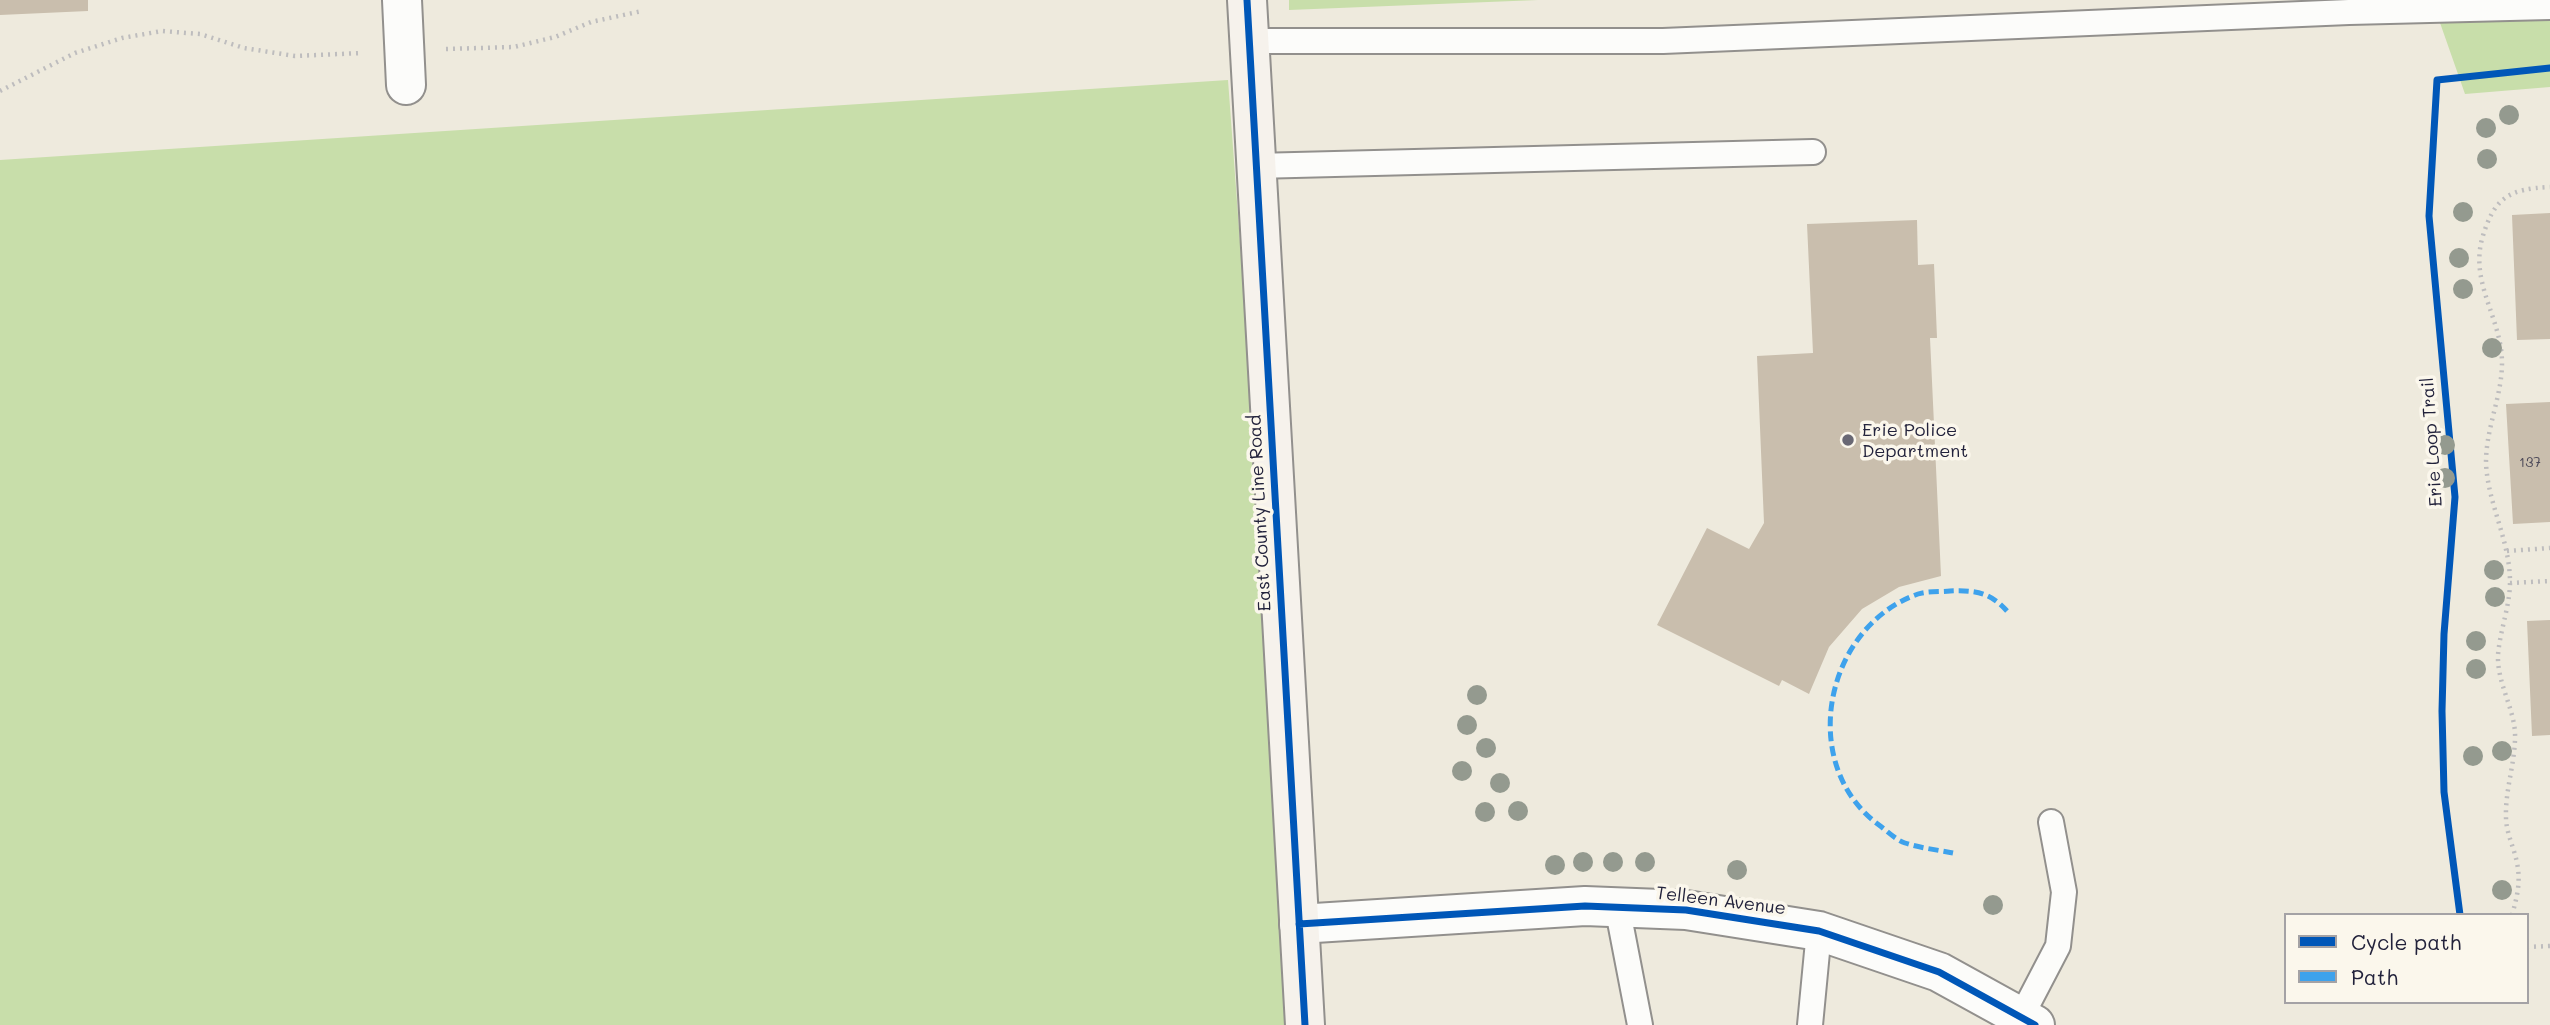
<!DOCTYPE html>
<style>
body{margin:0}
#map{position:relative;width:2550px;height:1025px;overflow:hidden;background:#eeeadd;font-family:Mali,sans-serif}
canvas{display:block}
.legend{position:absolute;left:2284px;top:913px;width:245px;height:91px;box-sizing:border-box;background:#fbf7ec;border:2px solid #a4a2a5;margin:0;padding:9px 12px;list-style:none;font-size:21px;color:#22223b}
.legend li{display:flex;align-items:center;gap:14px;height:35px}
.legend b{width:35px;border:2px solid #a4a2a5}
</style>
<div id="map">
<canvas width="2550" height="1025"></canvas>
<ul class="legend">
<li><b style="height:9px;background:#0057b8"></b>Cycle path</li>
<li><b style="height:9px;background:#3ea2ec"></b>Path</li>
</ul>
</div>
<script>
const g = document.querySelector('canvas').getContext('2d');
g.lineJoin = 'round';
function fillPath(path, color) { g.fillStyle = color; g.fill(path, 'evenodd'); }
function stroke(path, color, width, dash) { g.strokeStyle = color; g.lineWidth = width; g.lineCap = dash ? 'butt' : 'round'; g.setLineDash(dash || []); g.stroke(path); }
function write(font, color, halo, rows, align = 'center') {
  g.font = font + ' Mali,sans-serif'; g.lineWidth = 7; g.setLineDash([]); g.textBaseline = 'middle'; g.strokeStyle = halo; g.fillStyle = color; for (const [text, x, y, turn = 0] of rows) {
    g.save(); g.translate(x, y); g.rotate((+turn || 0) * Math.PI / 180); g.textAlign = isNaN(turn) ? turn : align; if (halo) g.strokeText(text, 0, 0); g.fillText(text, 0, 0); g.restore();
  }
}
fillPath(new Path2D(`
 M1289 0H1538L1289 10Z
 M2432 0H2550V87L2465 94Z
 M1228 80 1298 1025H0V160Z`), '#c8deaa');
fillPath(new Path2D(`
 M0 0H88V11L0 15Z
 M2550 213V339L2517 340 2512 215Z
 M1917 220 1918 265 1934 264 1937 338H1930L1941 576 1899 587 1862 609 1829 647 1809 694 1782 680 1779 686 1657 625 1707 528 1749 549 1764 523 1757 356 1813 353 1807 224Z
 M2550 402V522L2513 524 2506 404Z
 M2550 620V735L2532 736 2527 621Z`), '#c9bead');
const service = new Path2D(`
 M1249 41H1663L2349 12 2550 7
 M1255 166 1813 152
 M1617 906 1640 1025
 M2021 1017 2058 946 2064 892 2051 822
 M1810 1025 1819 931`);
const minor = new Path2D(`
 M402 0 406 85
 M1299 924 1585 906 1686 910 1819 931 1939 972 2035 1025`);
const secondary = new Path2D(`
 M1247 0 1305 1025`);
stroke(service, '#92908d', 28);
stroke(minor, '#92908d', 42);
stroke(secondary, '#92908d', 42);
stroke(new Path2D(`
 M446 49 514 47 555 37 591 22 642 11
 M0 91 75 53 122 38 162 31 200 34 244 48 295 56 362 53
 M2507 551 2550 548
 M2510 583 2550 581
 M2512 915C2517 897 2521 882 2517 863 2514 847 2506 833 2506 817 2505 789 2516 761 2515 732 2513 706 2497 682 2498 655 2500 630 2510 606 2510 582 2510 540 2487 502 2486 462 2486 428 2502 396 2502 363 2502 319 2470 284 2482 239 2494 197 2509 189 2550 187
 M2527 947 2550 946`), '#bebdbe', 4.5, [2, 5]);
stroke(service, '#fcfcfa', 24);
stroke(minor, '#fcfcfa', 38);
stroke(secondary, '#f6f2ec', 38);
stroke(new Path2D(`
 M1953 853C1938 850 1920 848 1905 843 1896 840 1887 831 1879 825 1797 765 1824 627 1918 594 1927 591 1940 592 1950 591 1975 590 1990 592 2007 611`), '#3ea2ec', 5, [10, 5]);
stroke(new Path2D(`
 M1247 0 1305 1025
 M2460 915 2444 792 2442 711 2444 634 2455 497 2429 216 2437 80 2550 68
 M1299 924 1585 906 1686 910 1819 931 1939 972 2035 1025`), '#0057b8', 7);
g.fillStyle = '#949a8f';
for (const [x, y] of [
 [2509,115],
 [2486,128],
 [2487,159],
 [2463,212],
 [2459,258],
 [2463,289],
 [2492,348],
 [2445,445],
 [2445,478],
 [2494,570],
 [2495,597],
 [2476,641],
 [2476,669],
 [1477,695],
 [1467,725],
 [1486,748],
 [2502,751],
 [2473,756],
 [1462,771],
 [1500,783],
 [1518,811],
 [1485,812],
 [1583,862],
 [1613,862],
 [1645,862],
 [1555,865],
 [1737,870],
 [2502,890],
 [1993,905]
]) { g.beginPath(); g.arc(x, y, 10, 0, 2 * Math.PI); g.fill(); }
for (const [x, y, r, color] of [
 [1848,440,7,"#696874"]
]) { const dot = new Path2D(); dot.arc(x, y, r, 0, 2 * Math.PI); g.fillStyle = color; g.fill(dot); stroke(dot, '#fbf7ec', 2.5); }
write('14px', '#4c4958', null, [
 ["137",2530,463]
]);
write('18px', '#22223b', '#fbf7ec', [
 ["Erie Police",1862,430],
 ["Department",1862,451]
], 'left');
write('18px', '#22223b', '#fbf7ec', [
 ["Erie Loop Trail",2432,442,-94],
 ["East County Line Road",1260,513,-93],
 ["Telleen Avenue",1721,901,7]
]);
</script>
